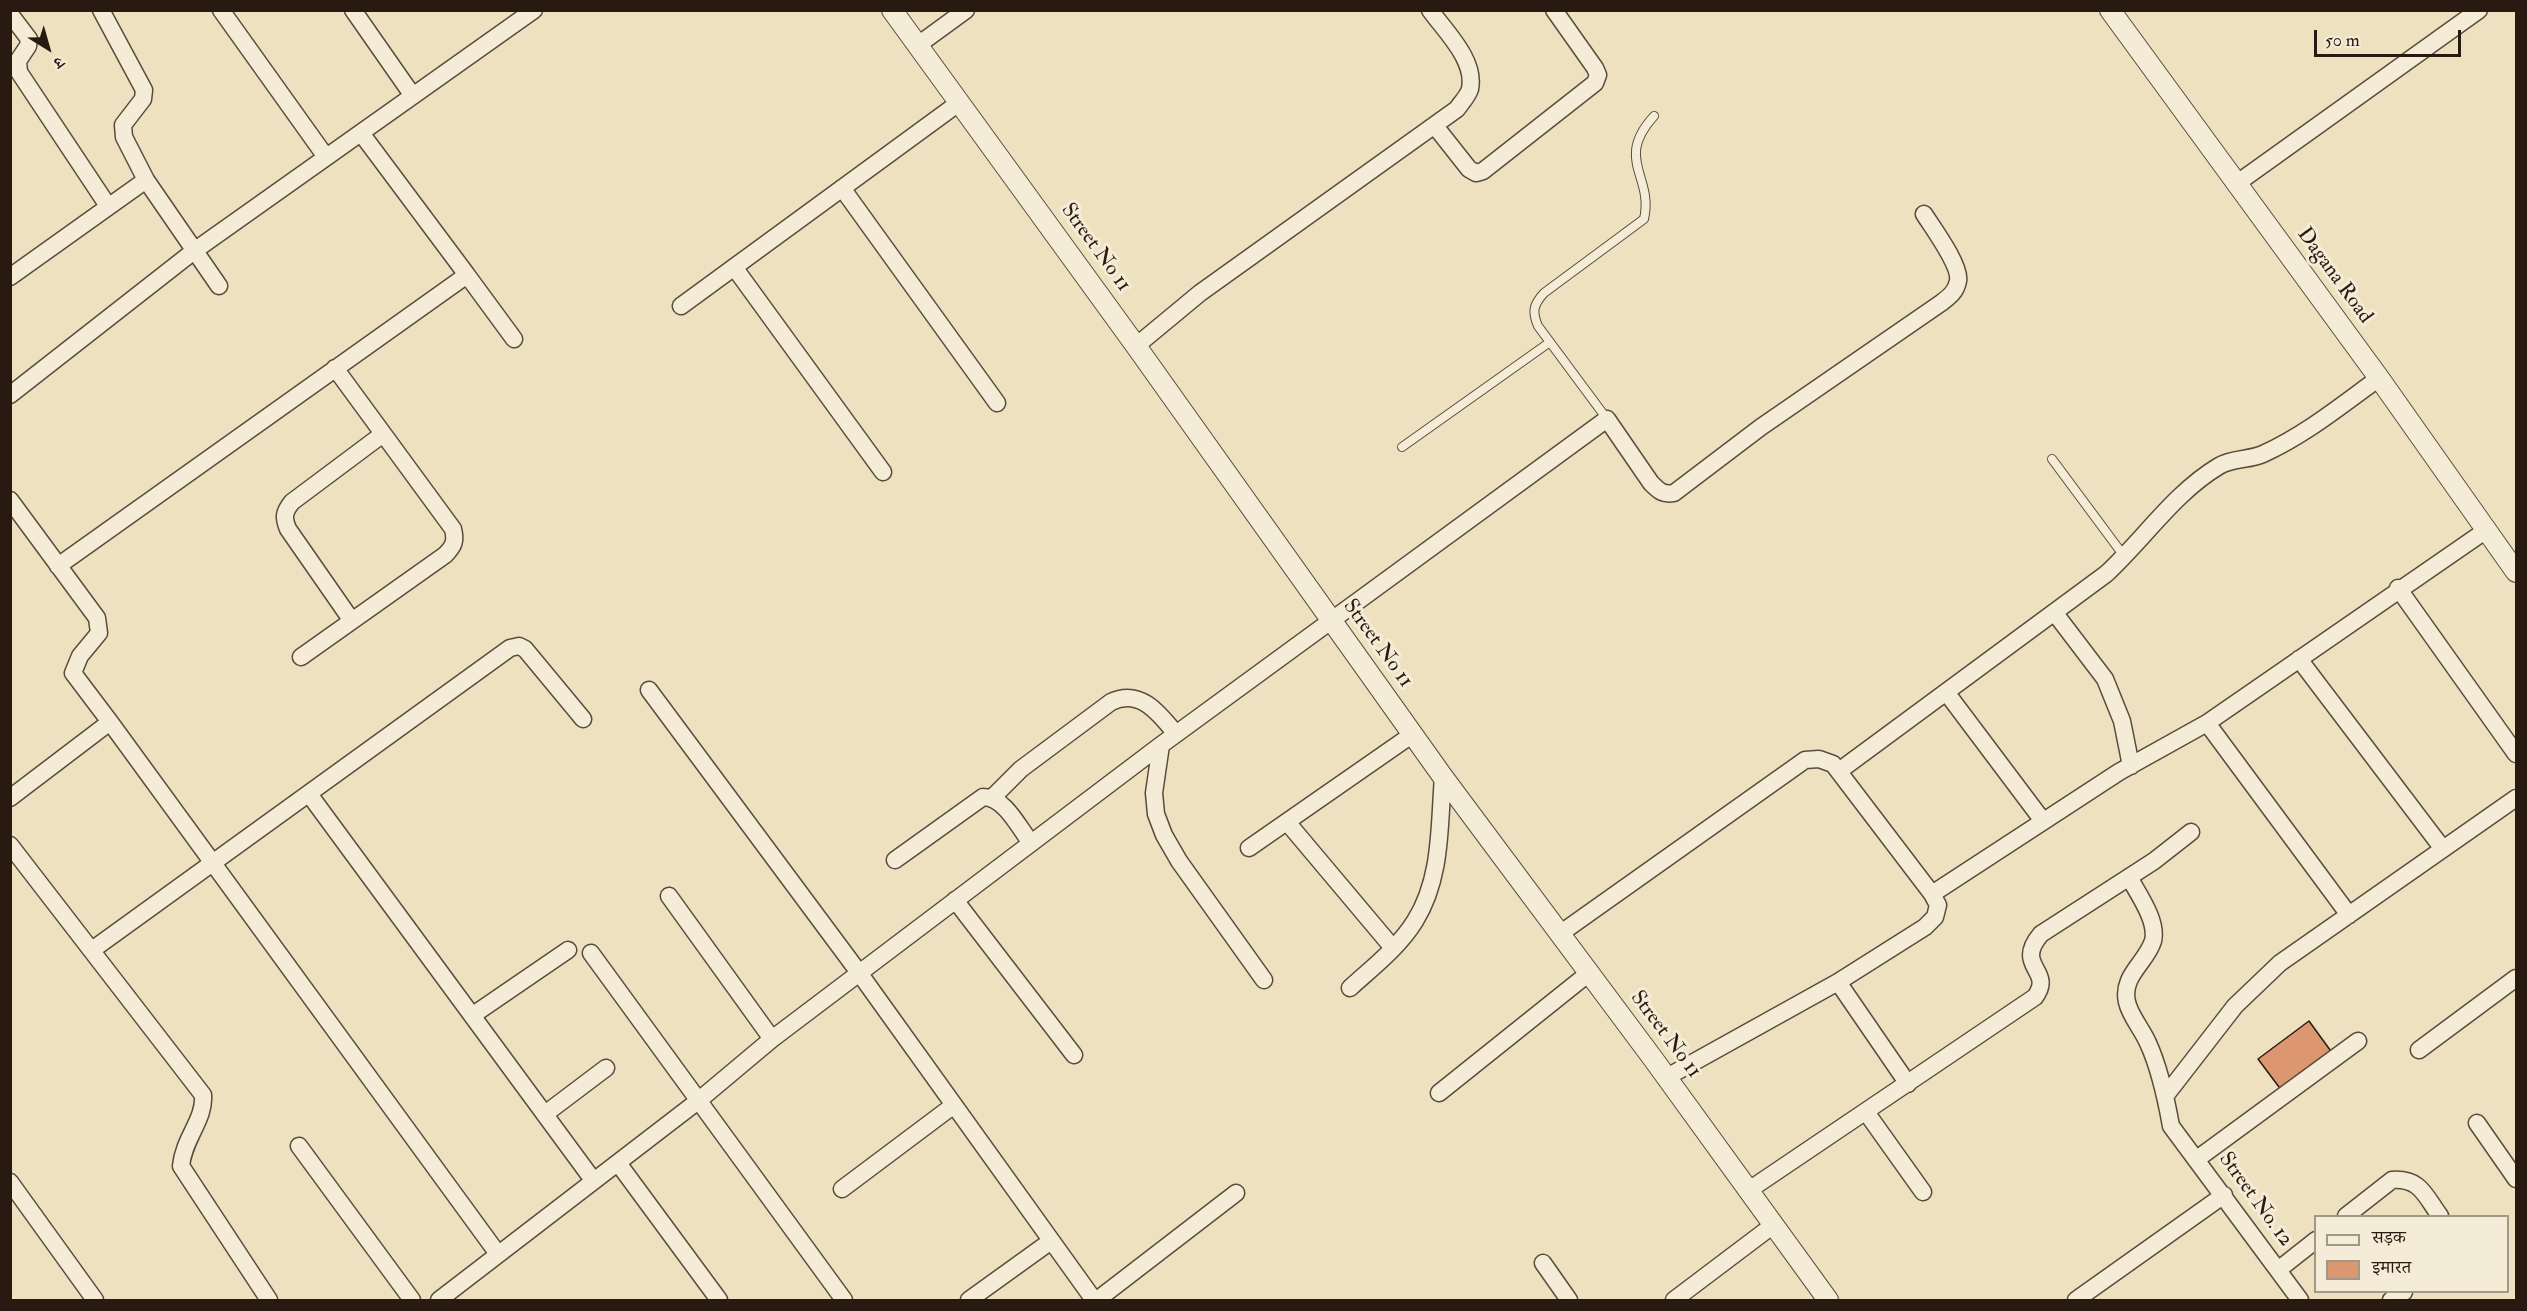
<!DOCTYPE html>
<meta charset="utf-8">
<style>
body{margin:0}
#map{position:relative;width:2527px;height:1311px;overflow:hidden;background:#eee1c0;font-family:"IM FELL Double Pica","Noto Serif Devanagari",serif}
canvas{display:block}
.frame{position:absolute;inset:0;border:12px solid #281a10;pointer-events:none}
.legend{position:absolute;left:2314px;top:1215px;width:195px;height:78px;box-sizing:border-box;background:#f4ecd6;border:2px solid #a29887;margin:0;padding:8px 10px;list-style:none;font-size:18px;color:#281a10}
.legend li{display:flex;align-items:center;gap:12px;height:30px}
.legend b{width:30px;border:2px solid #a29887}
.north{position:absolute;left:18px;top:18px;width:60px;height:60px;-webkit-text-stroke:4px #f4ecd6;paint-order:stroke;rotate:143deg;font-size:16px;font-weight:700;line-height:24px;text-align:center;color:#281a10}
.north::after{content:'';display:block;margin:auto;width:21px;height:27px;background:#281a10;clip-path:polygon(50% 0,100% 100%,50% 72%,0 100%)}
.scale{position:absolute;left:2314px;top:30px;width:147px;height:27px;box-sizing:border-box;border:3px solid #281a10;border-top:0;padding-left:8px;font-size:18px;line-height:21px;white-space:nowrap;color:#281a10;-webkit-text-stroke:4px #f4ecd6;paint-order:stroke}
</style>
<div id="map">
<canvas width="2527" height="1311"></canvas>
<div class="frame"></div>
<ul class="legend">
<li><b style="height:8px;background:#f4ecd6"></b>सड़क</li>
<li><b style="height:16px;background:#dc9770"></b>इमारत</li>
</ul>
<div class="north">उ</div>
<div class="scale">50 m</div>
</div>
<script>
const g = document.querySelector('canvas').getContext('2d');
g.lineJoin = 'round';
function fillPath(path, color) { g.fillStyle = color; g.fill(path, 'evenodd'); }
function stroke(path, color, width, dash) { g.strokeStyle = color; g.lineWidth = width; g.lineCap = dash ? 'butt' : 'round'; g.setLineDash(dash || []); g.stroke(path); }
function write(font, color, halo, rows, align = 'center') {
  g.font = font + ' "IM FELL Double Pica",serif'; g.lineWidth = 6; g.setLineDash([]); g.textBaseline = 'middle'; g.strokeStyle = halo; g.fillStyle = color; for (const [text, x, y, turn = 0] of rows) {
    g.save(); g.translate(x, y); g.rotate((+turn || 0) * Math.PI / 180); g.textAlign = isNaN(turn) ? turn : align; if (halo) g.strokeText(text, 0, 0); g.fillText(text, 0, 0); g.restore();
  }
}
const building = new Path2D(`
 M2309 1021 2333 1054 2282 1091 2258 1059Z`);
fillPath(building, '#dc9770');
stroke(building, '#281a10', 1.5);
const service = new Path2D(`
 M1607 419 1538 326C1532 312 1533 305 1544 293L1644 219C1654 176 1614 160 1654 116
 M1402 447 1550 342
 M2052 459 2124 556`);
const minor = new Path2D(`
 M221 10 326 157
 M353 10 413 96
 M10 14 29 39 28 46 18 61 19 72 108 206
 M918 45 966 10
 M1435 126 1469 169 1476 173 1483 171 1595 83 1598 75 1595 68 1554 10
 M146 180 219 286
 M2236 184 2479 10
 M842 188 997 403
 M734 267 883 472
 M467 275 514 339
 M10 277 146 180 124 137 123 125 143 99 144 90 101 10
 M681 306 960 102
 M1136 346 1200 293 1457 109C1461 103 1468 96 1470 89 1476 60 1445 31 1430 10
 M10 395 194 251 534 10
 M10 500 97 618 99 633 80 656 73 673 110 722 498 1254
 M58 566 467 275 361 133
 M2398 588 2516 754
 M2054 612 2105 679 2122 721 2131 766
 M352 621 288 529C283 517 284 512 292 502L383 434
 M301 657 445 555C454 546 456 541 453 529L335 368
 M2299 659 2443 849
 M649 690 860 974 1094 1300
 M1946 692 2043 821
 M1161 745 1154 793 1156 814 1164 835 1179 861 1264 980
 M1839 771 2106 574C2144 539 2174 493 2219 466 2232 458 2250 460 2263 454 2305 435 2342 405 2379 378
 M309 794 593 1180
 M993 797 1021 769 1111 702C1140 688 1159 713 1176 734
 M10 798 110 722
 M1287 822 1393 948
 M10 845 203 1095C205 1120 184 1137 181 1166L269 1300
 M1249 848 1413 734
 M895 860 983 797C1005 797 1019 828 1031 843
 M2129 877C2138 894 2158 921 2153 941 2146 963 2121 976 2127 1002 2130 1016 2142 1029 2148 1043 2160 1069 2166 1098 2171 1126L2300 1300
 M1932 894 2119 772 2207 723
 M669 896 772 1039
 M955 900 1074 1055
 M2349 915 2207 723 2485 531
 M1561 933 1805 760 1819 759 1833 764 1932 894 1938 905 1935 917 1925 927 1838 982 1908 1084
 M92 950 510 648 519 646 525 649 583 719
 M591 953 844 1300
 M1350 988C1373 967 1399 947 1415 921 1442 878 1439 826 1443 777
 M473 1015 568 950
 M2419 1050 2516 978
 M1667 1077 1838 982
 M1439 1093 1589 973
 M2166 1095 2235 1006 2280 963 2516 798
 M1866 1112 1923 1192
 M545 1114 606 1068
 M2477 1123 2516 1179
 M299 1146 412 1300
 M2197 1159 2358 1041
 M618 1163 719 1300
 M10 1182 95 1300
 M842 1189 954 1105
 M1749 1190 2035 997C2055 970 2013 967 2041 934L2154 861 2191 832
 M2346 1216 2392 1180C2421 1178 2425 1196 2440 1216
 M1543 1263 1569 1300
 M2278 1270 2316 1240
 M439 1300 698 1101 772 1039 1161 745 1607 419 1651 483C1659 491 1663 495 1674 493L1761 427 1941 303C1949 297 1956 292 1958 281 1961 266 1933 228 1924 214
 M969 1300 1051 1241
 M1097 1300 1236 1193
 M1674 1300 1772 1226
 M2076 1300 2224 1195
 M2391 1300 2404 1292`);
const tertiary = new Path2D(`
 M892 10 1136 346 1443 777 1654 1060 1828 1300
 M2110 10 2379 378 2516 572`);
stroke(service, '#5a4c3c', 10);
stroke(minor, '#5a4c3c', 19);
stroke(tertiary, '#5a4c3c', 22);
stroke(service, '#f4ecd6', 8);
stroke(minor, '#f4ecd6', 16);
stroke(tertiary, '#f4ecd6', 20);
write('21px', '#281a10', '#f4ecd6', [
 ["Street No 11",1095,248,54],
 ["Dagana Road",2334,276,54],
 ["Street No 11",1377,644,54],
 ["Street No 11",1665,1035,53],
 ["Street No. 12",2255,1200,54]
]);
</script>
